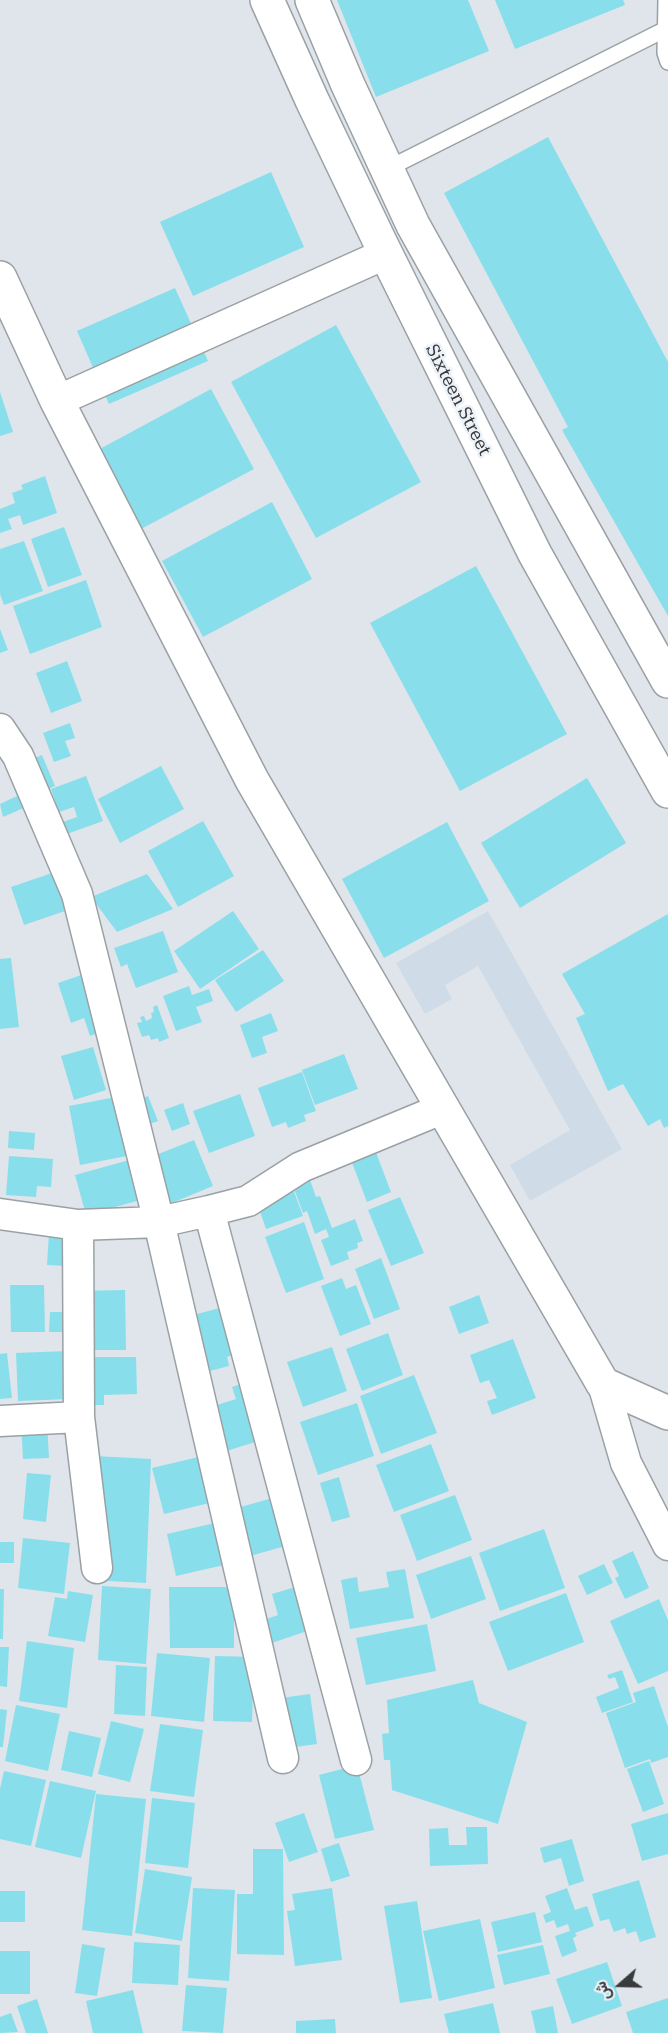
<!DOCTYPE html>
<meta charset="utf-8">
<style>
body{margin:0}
#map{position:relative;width:668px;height:2033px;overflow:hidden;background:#dfe5ea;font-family:"Roboto Serif",Vazirmatn,serif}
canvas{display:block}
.north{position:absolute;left:590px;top:1955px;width:60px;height:60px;-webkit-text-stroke:4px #ecf2f8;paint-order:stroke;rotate:250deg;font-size:16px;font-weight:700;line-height:24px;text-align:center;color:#393b3d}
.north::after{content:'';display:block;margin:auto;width:21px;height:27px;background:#393b3d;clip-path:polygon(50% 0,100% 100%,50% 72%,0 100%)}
</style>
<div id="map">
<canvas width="668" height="2033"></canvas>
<div class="north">ش</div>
</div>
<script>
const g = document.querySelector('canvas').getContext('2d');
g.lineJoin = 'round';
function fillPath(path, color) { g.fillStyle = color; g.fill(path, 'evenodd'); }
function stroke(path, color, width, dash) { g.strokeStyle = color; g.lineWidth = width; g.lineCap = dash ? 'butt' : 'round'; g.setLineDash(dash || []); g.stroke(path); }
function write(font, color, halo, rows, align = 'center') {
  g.font = font + ' "Roboto Serif",serif'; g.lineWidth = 5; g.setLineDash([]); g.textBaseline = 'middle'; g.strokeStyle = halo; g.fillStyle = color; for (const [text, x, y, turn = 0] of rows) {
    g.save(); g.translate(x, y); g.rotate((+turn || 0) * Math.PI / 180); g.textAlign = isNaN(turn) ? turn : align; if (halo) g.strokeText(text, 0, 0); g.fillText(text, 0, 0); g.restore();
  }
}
fillPath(new Path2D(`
 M488 911 622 1149 530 1201 510 1165 570 1130 478 966 445 985 452 999 425 1014 396 963Z`), '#cfdce7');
fillPath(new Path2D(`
 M337 0H468L489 51 376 97Z
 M495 0H623L625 5 515 49Z
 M548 137 668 362V616L562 430 568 427 444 193Z
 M271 172 304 247 193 296 160 222Z
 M175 288 208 361 109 404 77 331Z
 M336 325 421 482 316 538 231 382Z
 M211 389 254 469 141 529 98 450Z
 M0 392 13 432 0 436Z
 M45 476 57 513 23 525 20 515 8 519 12 529 0 533V509L15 503 12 493 23 489 21 485Z
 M272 502 312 579 203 637 162 561Z
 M64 527 82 575 48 587 31 539Z
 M24 541 43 591 4 605 0 594V549Z
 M476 566 567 734 460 791 370 623Z
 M86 580 102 627 30 654 13 606Z
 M0 629 8 650 0 653Z
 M67 661 82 701 51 713 36 673Z
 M70 723 75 738 65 741 71 756 54 762 43 733Z
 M42 755 55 786 48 789 51 795 20 764Z
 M161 766 184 809 120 843 98 799Z
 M21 776 33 804 3 817 0 804 17 796 11 780Z
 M86 776 103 821 67 834 63 822 77 817 74 807 59 812 51 789Z
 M587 778 626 843 520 908 481 843Z
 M203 821 234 876 178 907 148 851Z
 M447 822 489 901 384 958 342 879Z
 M55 872 68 910 24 925 11 887Z
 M147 874 173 909 117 932 91 897Z
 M233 911 259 949 200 989 174 951Z
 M668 914V1126L664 1128 660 1119 648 1126 623 1084 608 1091 576 1018 585 1014 562 974Z
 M163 931 178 972 136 988 127 964 121 967 114 948Z
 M263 950 284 981 236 1012 215 980Z
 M11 958 19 1027 0 1029V959Z
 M99 969 118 1026 90 1036 84 1018 71 1023 58 983Z
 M189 986 192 995 209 989 213 1001 196 1007 202 1022 176 1031 163 996Z
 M157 1005 169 1038 159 1042 158 1038 151 1040 149 1035 142 1037 137 1023 142 1022 140 1017 144 1016 146 1021 152 1018 151 1013 154 1012 153 1007Z
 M271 1013 278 1031 262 1037 267 1053 252 1058 240 1025Z
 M93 1047 106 1090 74 1100 61 1056Z
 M344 1054 358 1089 315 1105 302 1070Z
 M302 1072 316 1111 304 1115 306 1121 288 1128 286 1122 272 1127 258 1088Z
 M240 1094 255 1136 209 1153 193 1111Z
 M148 1096 158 1121 141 1127 132 1102Z
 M116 1097 127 1156 80 1165 69 1106Z
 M183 1103 190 1124 172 1131 164 1110Z
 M9 1131 35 1133 34 1150 8 1148Z
 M194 1140 213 1186 162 1207 143 1160Z
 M375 1150 391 1192 367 1202 351 1160Z
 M9 1156 53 1159 51 1187 37 1186 36 1197 6 1195Z
 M133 1159 144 1199 86 1215 75 1175Z
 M309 1177 316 1197 320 1196 332 1228 355 1219 363 1241 357 1243 358 1248 347 1252 349 1259 331 1266 321 1240 329 1237 326 1229 315 1234 307 1211 303 1213 292 1183Z
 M289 1178 303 1216 266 1229 253 1191Z
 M400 1197 424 1253 391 1266 368 1210Z
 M50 1217 82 1267 47 1265Z
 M304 1222 324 1279 286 1293 265 1237Z
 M381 1258 400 1309 374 1319 355 1269Z
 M342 1278 346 1289 356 1285 371 1324 340 1336 321 1286Z
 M10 1285H44L45 1332H11Z
 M125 1290 126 1350H76L75 1291Z
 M479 1295 489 1323 459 1334 449 1307Z
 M249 1300 264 1357 239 1364 236 1354 227 1357 229 1366 202 1373 186 1317Z
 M50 1312H66V1332H49Z
 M388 1333 403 1375 362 1391 346 1349Z
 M513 1339 536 1398 492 1415 487 1401 497 1398 489 1380 480 1383 470 1355Z
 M332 1347 347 1391 303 1407 287 1362Z
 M67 1351 69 1399 18 1401 16 1353Z
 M7 1353 12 1398 0 1399V1354Z
 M74 1357H136L137 1394 104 1395V1405H74Z
 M414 1375 437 1433 381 1454 360 1396Z
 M249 1381 271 1437 214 1455 201 1410 236 1399 232 1387Z
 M357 1403 374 1456 318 1475 300 1422Z
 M47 1421 49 1458 23 1459 21 1422Z
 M431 1444 449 1491 394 1512 376 1465Z
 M211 1454 222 1500 164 1514 152 1468Z
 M95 1456 151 1459 146 1583 89 1580Z
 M27 1473 51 1475 46 1522 23 1519Z
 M339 1477 350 1517 332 1522 320 1483Z
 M294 1492 307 1540 250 1556 237 1508Z
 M455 1495 472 1540 417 1561 400 1515Z
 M228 1520 237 1562 176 1576 167 1534Z
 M544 1529 565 1588 500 1611 479 1553Z
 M23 1538 70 1543 64 1594 18 1588Z
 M0 1542H14V1563H0Z
 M633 1551 649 1588 625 1599 615 1578 619 1576 612 1561Z
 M471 1556 486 1599 431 1619 416 1575Z
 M604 1564 613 1583 587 1595 578 1576Z
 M405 1569 414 1618 350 1629 341 1580 357 1577 359 1592 389 1587 386 1572Z
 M302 1585 316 1628 263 1646 255 1623 278 1615 272 1594Z
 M102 1586 151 1589 146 1664 98 1660Z
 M169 1587H234V1648H170Z
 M0 1589H4L3 1639H0Z
 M68 1591 93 1595 85 1642 48 1636 55 1597 67 1599Z
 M566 1593 584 1642 508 1671 489 1622Z
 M659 1599 668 1620V1671L638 1684 610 1621Z
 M427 1624 436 1671 366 1685 356 1638Z
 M27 1641 74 1648 67 1708 19 1701Z
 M0 1647H9L7 1687 0 1686Z
 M157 1653 210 1658 204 1722 151 1716Z
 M215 1656 254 1657 252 1722 213 1721Z
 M116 1665 147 1667 145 1716 114 1714Z
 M622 1670 633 1702 602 1713 596 1697 619 1688 615 1677 609 1679 607 1675Z
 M473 1680 479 1703 527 1722 498 1824 392 1790 390 1760H384L382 1734 389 1733 387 1700Z
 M654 1686 668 1727V1757L651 1763 650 1759 625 1768 606 1713 636 1702 633 1693Z
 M310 1694 317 1744 274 1750 266 1700Z
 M16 1705 60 1714 48 1771 5 1761Z
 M0 1709 7 1710 3 1747H0Z
 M111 1721 144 1729 130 1782 98 1774Z
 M160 1724 203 1730 194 1797 150 1791Z
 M69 1731 101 1738 92 1777 61 1770Z
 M649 1761 664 1804 643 1812 627 1769Z
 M357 1765 374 1830 335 1839 319 1775Z
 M4 1771 46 1780 31 1846 0 1839V1789Z
 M50 1781 96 1791 81 1858 35 1847Z
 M96 1794 146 1799 132 1936 82 1930Z
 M152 1798 195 1803 188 1868 145 1863Z
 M304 1813 318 1852 289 1862 275 1823Z
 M668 1813V1854L642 1861 631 1824Z
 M466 1827H487L488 1864 430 1866 429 1829 448 1828 449 1845H467Z
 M572 1839 584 1881 569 1886 561 1858 544 1863 540 1848Z
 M339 1843 350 1876 331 1882 321 1849Z
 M253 1849H283L284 1955 237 1954V1894H253Z
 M145 1869 192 1877 182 1941 135 1933Z
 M639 1880 656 1937 640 1942 636 1931 627 1934 625 1928 614 1932 609 1919 600 1921 592 1894Z
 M193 1888 235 1890 229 1981 188 1978Z
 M332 1888 342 1960 295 1966 287 1911 295 1910 292 1894Z
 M567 1888 575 1910 587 1906 594 1926 575 1933 577 1936 573 1938 577 1951 562 1957 555 1936 570 1931 568 1924 557 1928 554 1920 546 1923 543 1915 551 1912 545 1896Z
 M0 1891H25V1922H0Z
 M417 1901 432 1998 400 2003 384 1906Z
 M535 1912 542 1942 498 1952 491 1922Z
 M480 1919 495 1988 439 2001 423 1931Z
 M134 1942 180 1945 178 1985 132 1983Z
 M82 1944 105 1948 97 1996 75 1993Z
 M543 1945 550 1974 504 1985 497 1955Z
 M0 1951H30V1994H0Z
 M607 1962 622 2006 572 2024 556 1979Z
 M186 1985 227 1988 223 2033 182 2031Z
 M133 1990 143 2033H93L86 2001Z
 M668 1998V2033H633L626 2012Z
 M37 1999 48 2033H26L17 2006Z
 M493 2003 500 2033H449L444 2014Z
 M553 2006 558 2033H536L531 2011Z
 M11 2013 18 2032 0 2033V2017Z
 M335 2019 336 2033H296V2021Z`), '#88dfeb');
const service = new Path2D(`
 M666 0 665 53 668 62
 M387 169 666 29`);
const minor = new Path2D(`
 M57 401 385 254
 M0 729 18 756 77 894 159 1222 283 1758
 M209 1211 356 1760
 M0 1214 78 1225 159 1222 209 1211 248 1201 301 1167 444 1108
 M78 1225 79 1417 97 1568
 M603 1384 626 1463 668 1545
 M0 1421 79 1417`);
const tertiary = new Path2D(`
 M0 278 57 401 252 780 603 1384 668 1413`);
const trunk = new Path2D(`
 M267 0 312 100 380 242 535 554 668 791
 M312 0 348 85 413 225 668 681`);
stroke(service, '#9aa1a5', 18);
stroke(minor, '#9aa1a5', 33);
stroke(tertiary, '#9aa1a5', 36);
stroke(trunk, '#9aa1a5', 36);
stroke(service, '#fff', 15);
stroke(minor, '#fff', 30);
stroke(tertiary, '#fff', 33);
stroke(trunk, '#fff', 33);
write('18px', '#393b3d', '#ecf2f8', [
 ["Sixteen Street",458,400,63]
]);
</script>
